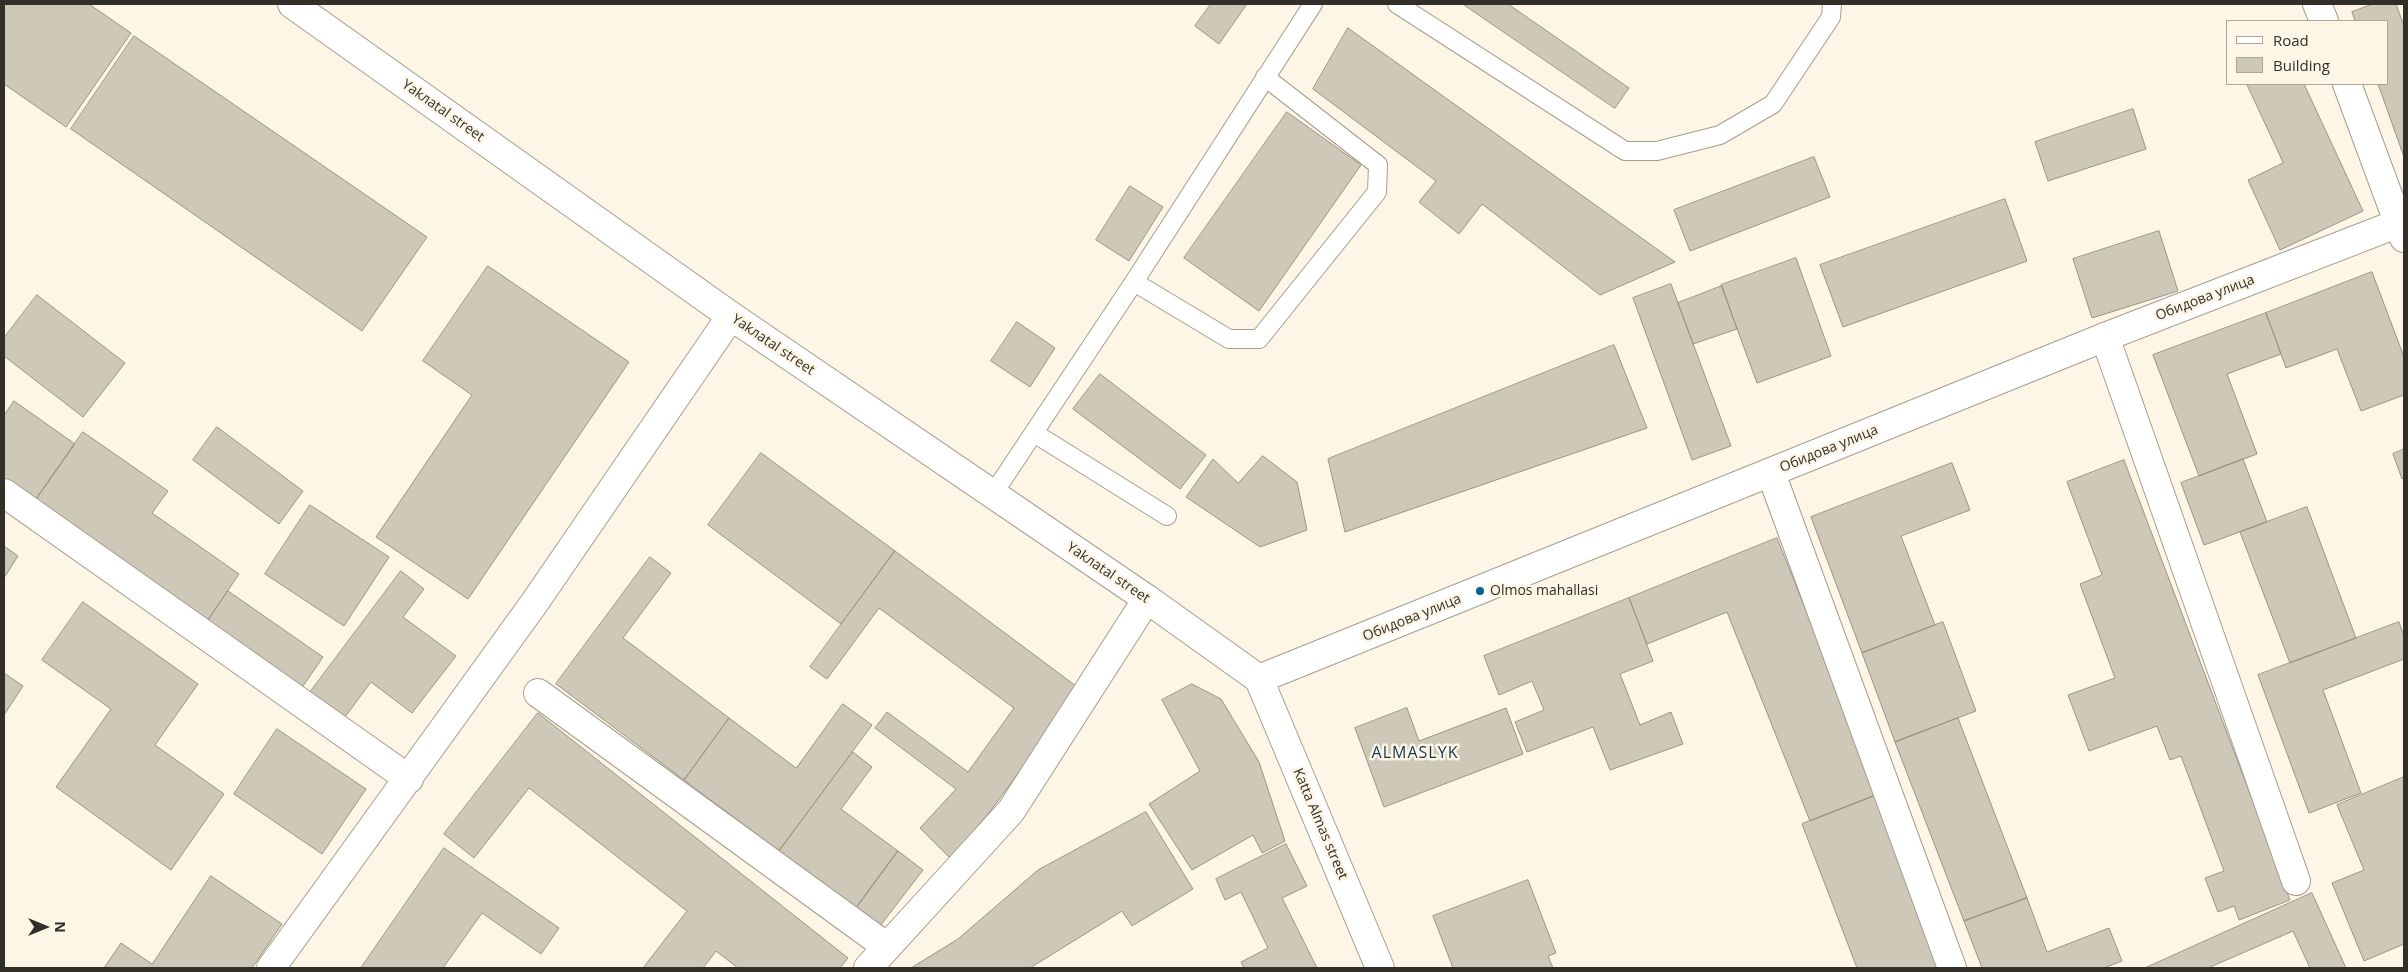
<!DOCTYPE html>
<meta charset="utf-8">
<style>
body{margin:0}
#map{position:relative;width:2408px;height:972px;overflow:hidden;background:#fdf6e6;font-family:"Open Sans",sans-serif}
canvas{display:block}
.frame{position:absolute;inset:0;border:5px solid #312f28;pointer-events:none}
.legend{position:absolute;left:2226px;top:20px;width:162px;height:65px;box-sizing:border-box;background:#fdf6e6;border:1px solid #aba69a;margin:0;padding:6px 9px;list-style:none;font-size:15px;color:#312f28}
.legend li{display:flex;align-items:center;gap:10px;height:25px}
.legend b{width:25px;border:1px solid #aba69a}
.north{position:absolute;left:20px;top:902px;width:50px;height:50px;-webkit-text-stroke:4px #fdf6e6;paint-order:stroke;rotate:90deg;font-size:14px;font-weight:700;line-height:20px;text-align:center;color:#312f28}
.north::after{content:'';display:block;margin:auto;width:18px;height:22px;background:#312f28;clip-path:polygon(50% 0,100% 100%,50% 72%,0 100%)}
</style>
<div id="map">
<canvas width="2408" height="972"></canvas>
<div class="frame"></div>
<ul class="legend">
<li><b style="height:6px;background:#fff"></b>Road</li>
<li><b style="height:14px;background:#cec8b8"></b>Building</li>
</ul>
<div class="north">N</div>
</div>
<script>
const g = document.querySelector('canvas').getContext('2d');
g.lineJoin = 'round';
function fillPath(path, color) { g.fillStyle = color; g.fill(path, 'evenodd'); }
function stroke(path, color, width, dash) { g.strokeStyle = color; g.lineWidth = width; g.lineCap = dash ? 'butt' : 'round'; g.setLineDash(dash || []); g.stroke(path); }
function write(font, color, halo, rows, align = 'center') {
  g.font = font + ' "Open Sans",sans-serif'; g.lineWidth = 5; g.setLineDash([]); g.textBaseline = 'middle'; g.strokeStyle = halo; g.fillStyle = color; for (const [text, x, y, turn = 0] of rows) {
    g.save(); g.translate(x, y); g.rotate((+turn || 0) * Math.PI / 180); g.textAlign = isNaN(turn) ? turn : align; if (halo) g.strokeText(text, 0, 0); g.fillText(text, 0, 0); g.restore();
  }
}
const building = new Path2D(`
 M4 4H89L131 33 66 127 4 84Z
 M1211 4H1247L1219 44 1195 26Z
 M1463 4H1508L1629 88 1615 108Z
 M2373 4H2396L2404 26V157L2378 84H2387V21H2355L2352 12Z
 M1348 28 1675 262 1600 295 1482 204 1459 234 1419 202 1436 181 1313 89Z
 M134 36 427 237 362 331 71 129Z
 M2247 84H2304L2363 211 2280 250 2248 180 2283 163Z
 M2133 109 2146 149 2048 181 2035 142Z
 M1287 112 1361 165 1259 311 1184 258Z
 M1814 157 1830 197 1690 251 1674 210Z
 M1130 186 1163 207 1129 261 1096 240Z
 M2005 199 2027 261 1843 327 1820 265Z
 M2159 231 2178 291 2092 318 2073 259Z
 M1796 258 1831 356 1757 383 1721 285Z
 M488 266 629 362 468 599 376 537 472 395 423 361Z
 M2372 272 2404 357V395L2361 411 2337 349 2286 368 2266 313Z
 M1671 284 1731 446 1692 460 1633 298Z
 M1722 286 1737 329 1693 344 1678 303Z
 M37 295 125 363 83 417 4 356V338Z
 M2266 313 2281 354 2227 374 2257 454 2199 476 2153 355Z
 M1017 322 1055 348 1030 387 991 361Z
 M1614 345 1647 428 1345 532 1328 459Z
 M1100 374 1206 455 1180 489 1073 409Z
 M14 401 75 444 32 505 4 485V416Z
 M217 427 303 491 279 524 193 460Z
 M83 432 168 491 152 513 239 574 204 626 32 505Z
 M2404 449V478L2402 479 2393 454Z
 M761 453 895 551 841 624 708 525Z
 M1263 456 1297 482 1307 530 1260 547 1186 497 1213 459 1238 483Z
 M2243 459 2267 522 2204 545 2181 483Z
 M2124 460 2290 900 2239 920 2234 906 2218 912 2205 878 2224 871 2181 756 2170 760 2157 726 2089 751 2068 695 2115 678 2080 584 2102 575 2067 482Z
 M1952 463 1970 510 1901 536 1935 625 1862 653 1811 517Z
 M310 505 389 557 344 626 265 574Z
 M2307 507 2356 638 2290 663 2240 532Z
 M1777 538 1879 794 1810 821 1727 612 1647 644 1629 598Z
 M4 546 18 556 4 578Z
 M895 551 1080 689 989 813 950 858 920 828 956 789 875 728 887 712 968 772 1014 708 879 608 827 679 810 667Z
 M650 557 671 573 623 638 729 718 684 780 556 684Z
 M401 571 424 589 403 617 456 656 412 713 371 682 342 721 308 695Z
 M228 591 323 657 299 692 204 626Z
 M1629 598 1653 661 1620 674 1640 725 1671 712 1683 744 1610 770 1593 727 1527 752 1515 722 1544 710 1532 681 1499 695 1484 656Z
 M83 602 198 684 155 745 224 794 171 870 56 787 111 709 42 660Z
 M1943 622 1976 711 1895 742 1862 653Z
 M2399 622 2404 636V659L2323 690 2361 793 2309 813 2258 675Z
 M4 673 23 686 4 715Z
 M1192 684 1221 699 1259 762 1285 841 1262 853 1253 835 1192 870 1149 804 1200 771 1162 700Z
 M843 704 872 725 779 851 684 780 729 718 796 768Z
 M1407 708 1419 741 1506 708 1523 754 1384 807 1355 728Z
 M538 713 848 958 840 968H738L716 951 703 968H643L687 911 529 788 474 858 444 834Z
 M1958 718 2027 898 1964 921 1895 742Z
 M277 729 366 789 322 854 234 794Z
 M853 752 872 767 841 809 898 851 856 908 779 851Z
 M2404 777V944L2364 961 2332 883 2364 870 2337 805Z
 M1879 794 1943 968H1857L1802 824Z
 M1146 812 1193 889 1132 926 1122 911 1030 968H911L958 939 1038 870Z
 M1286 844 1307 886 1282 898 1317 968H1244L1241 962 1268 948 1241 892 1225 900 1216 879Z
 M444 848 559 928 541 954 482 913 443 968H361Z
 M898 851 923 870 880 926 856 908Z
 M211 876 282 924 252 968H104L121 943 152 964Z
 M1528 880 1556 953 1548 956 1553 968H1453L1433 916Z
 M2312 893 2346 968H2310L2293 931 2208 968H2145Z
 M2027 898 2047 952 2109 928 2122 961 2104 968H1982L1964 921Z`);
fillPath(building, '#cec8b8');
stroke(building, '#9a9485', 1);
const service = new Path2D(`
 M1397 4 1625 151H1657L1720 135 1773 104 1831 17 1832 4
 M1134 282 1229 339H1259L1377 192 1378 165 1265 77
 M1034 433 1167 516
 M993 494 1134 282 1313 4`);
const minor = new Path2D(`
 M2317 4 2324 21
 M2347 84 2404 238
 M2105 337 2296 881
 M1771 473 1952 968
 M4 493 409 779
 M538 693 887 947
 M271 968 535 602 731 316
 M868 968 1011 811 1147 599`);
const tertiary = new Path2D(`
 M292 4 731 316 1147 599 1259 679
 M1259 679 2105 337 2404 221
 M1259 679 1380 968`);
stroke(service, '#a49e8e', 20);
stroke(minor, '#a49e8e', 30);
stroke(tertiary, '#a49e8e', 30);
stroke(service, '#fff', 18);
stroke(minor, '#fff', 28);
stroke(tertiary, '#fff', 28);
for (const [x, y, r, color] of [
 [1480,591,5,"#006392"]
]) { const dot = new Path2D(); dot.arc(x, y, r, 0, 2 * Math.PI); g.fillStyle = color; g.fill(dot); stroke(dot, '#fdf6e6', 2); }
write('14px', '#312f28', '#fdf6e6', [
 ["Yakлatal street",443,111,35],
 ["Обидова улица",2205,298,-21],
 ["Yakлatal street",773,345,34],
 ["Обидова улица",1829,449,-22],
 ["Yakлatal street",1108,573,34],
 ["Обидова улица",1412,618,-22],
 ["Katta Almas street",1320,824,67]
]);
write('14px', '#312f28', '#fdf6e6', [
 ["Olmos mahallasi",1490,591]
], 'left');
g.letterSpacing = '1px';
write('16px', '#123850', '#fdf6e6', [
 ["ALMASLYK",1415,753]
]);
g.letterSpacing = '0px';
</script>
